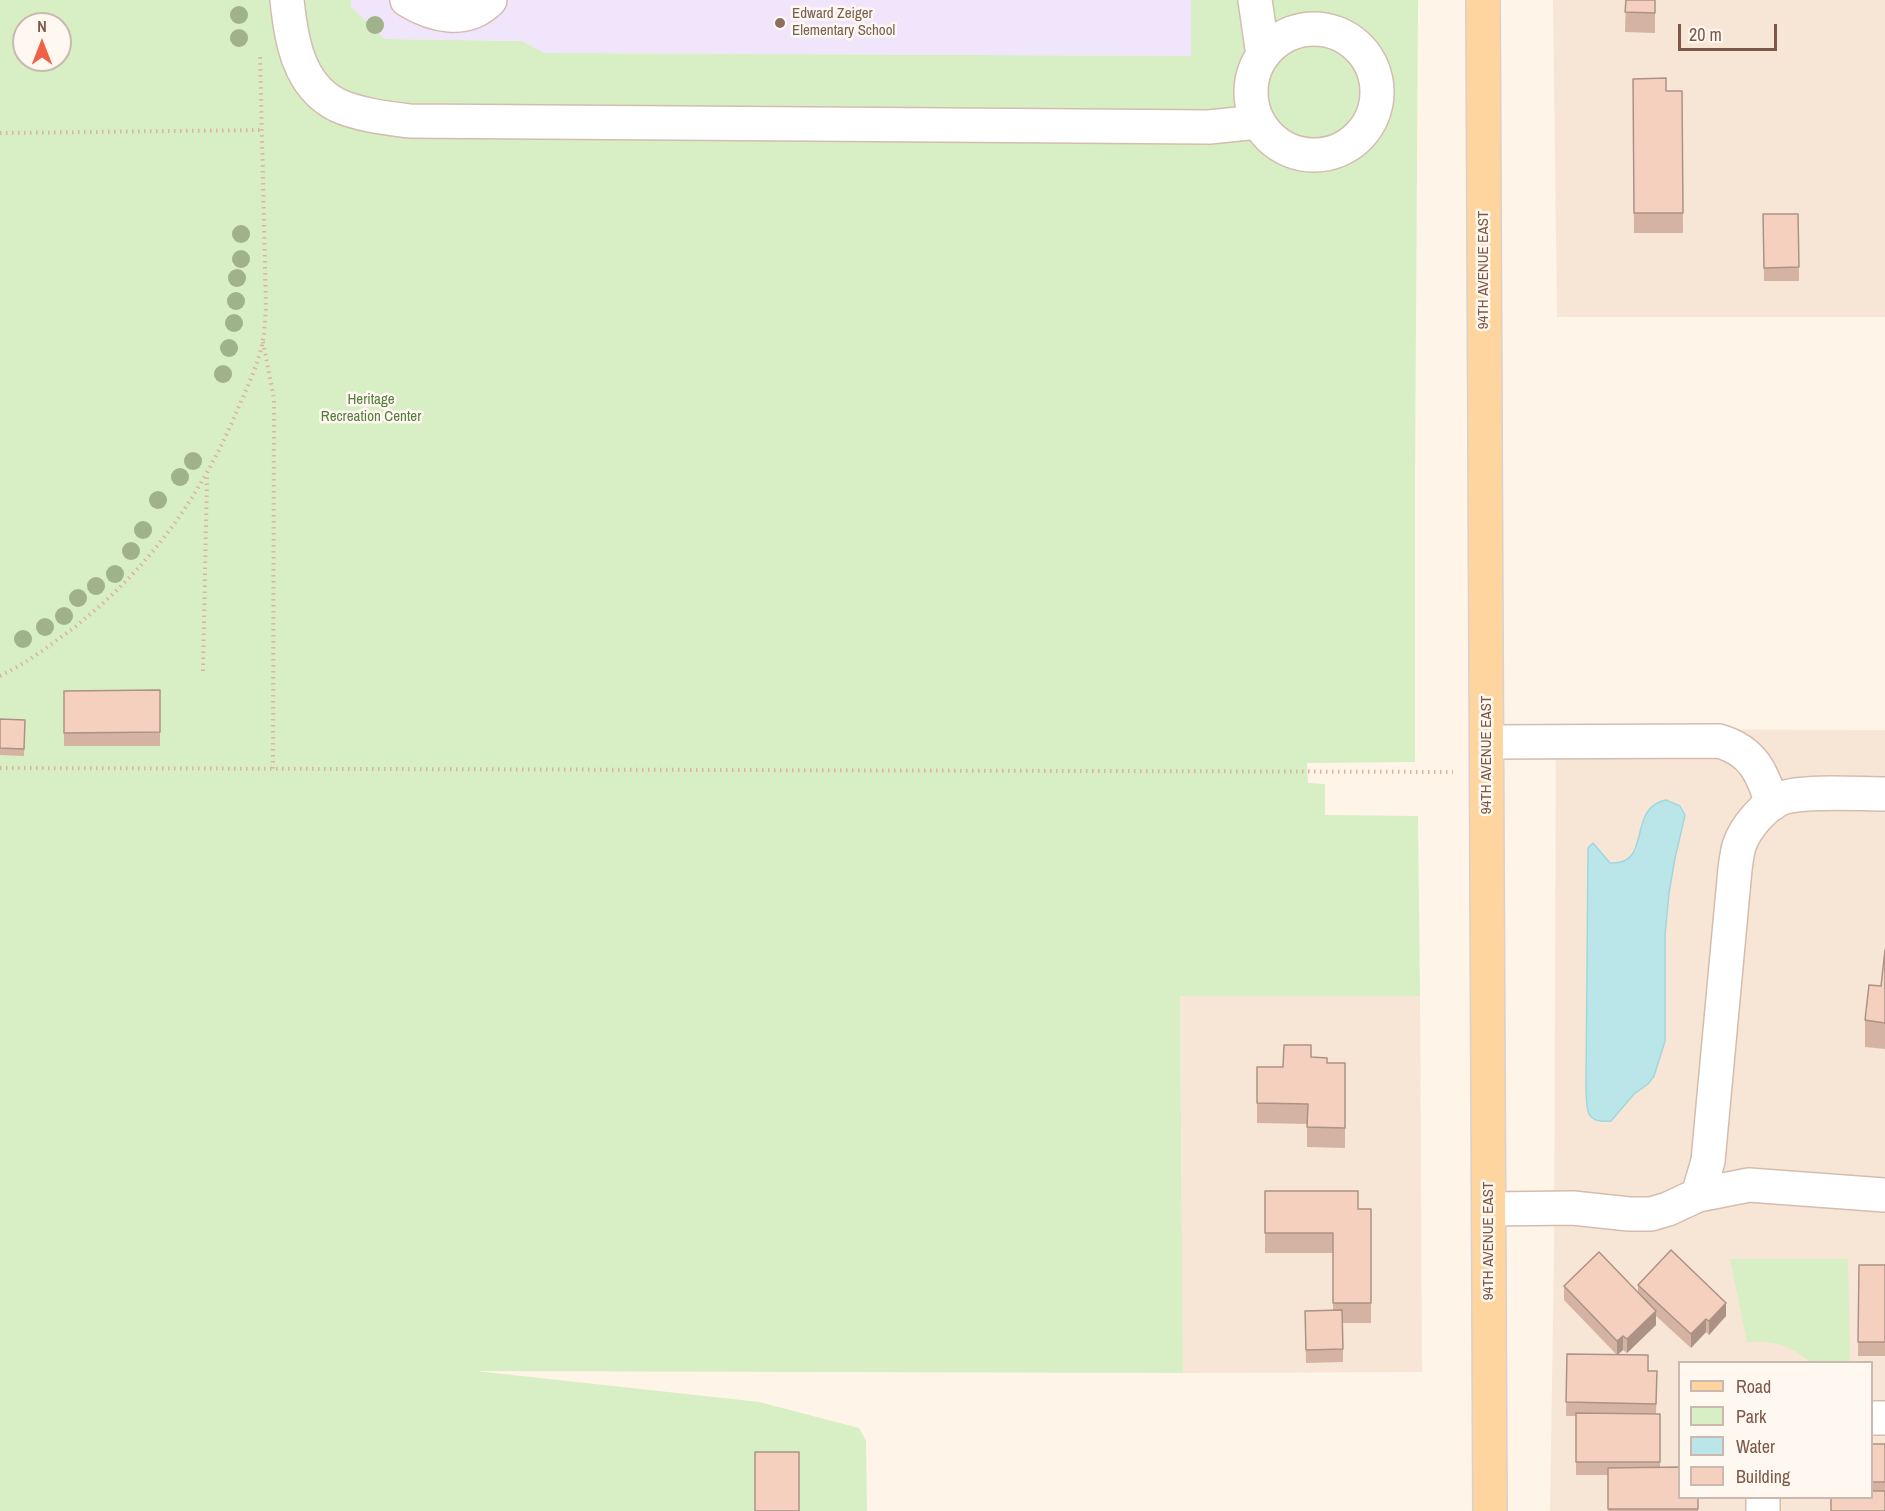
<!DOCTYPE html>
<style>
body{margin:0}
#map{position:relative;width:1885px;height:1511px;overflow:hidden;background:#fef4e8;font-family:"Archivo Narrow",sans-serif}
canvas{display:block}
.legend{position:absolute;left:1678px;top:1361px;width:195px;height:138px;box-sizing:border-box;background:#fff8f1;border:2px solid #cbb8ae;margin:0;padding:8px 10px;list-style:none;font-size:18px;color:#7c5849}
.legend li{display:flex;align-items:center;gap:12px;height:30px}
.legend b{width:30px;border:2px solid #cbb8ae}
.north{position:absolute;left:12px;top:12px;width:60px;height:60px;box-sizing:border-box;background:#fff8f1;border:2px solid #cbb8ae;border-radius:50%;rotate:0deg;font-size:16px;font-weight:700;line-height:24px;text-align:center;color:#7c5849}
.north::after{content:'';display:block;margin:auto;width:21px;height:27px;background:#f16044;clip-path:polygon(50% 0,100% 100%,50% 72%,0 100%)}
.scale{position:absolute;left:1678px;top:24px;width:99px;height:27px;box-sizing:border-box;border:3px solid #7c5849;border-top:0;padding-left:8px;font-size:18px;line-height:21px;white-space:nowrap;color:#7c5849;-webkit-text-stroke:4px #fff8f1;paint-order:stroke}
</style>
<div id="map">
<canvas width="1885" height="1511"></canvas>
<ul class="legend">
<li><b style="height:8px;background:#ffd59f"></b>Road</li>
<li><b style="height:16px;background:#d8eec5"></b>Park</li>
<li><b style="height:16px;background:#bae6ea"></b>Water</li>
<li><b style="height:16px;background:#f6d0be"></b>Building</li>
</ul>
<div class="north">N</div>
<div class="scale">20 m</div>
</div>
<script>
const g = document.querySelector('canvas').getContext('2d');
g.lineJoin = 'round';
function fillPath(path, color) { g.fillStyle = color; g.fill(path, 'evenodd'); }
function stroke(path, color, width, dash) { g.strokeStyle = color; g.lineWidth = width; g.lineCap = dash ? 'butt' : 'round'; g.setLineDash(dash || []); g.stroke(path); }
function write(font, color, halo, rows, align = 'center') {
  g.font = font + ' "Archivo Narrow",sans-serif'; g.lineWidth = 5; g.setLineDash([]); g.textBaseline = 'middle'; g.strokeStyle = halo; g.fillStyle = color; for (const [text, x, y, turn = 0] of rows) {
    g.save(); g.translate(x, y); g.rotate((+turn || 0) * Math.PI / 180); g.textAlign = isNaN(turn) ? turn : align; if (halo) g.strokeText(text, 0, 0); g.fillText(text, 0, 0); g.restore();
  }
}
fillPath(new Path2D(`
 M1553 0H1885V317H1557Z
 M1556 729 1885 730V1511H1550L1554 1258ZM1680 1362H1872V1498H1680Z
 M1180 996H1420L1422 1372 1183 1373Z`), '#f7e6d6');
fillPath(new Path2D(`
 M351 0H1191V56L543 53 522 41 385 39 350 7Z`), '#f1e5fb');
fillPath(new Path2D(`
 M0 0H351V7L385 39 522 41 544 53 1191 56V0H1418L1415 478V762L1307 763 1308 783 1325 784V815L1418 816 1420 996H1180L1183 1373 476 1371 759 1402 859 1428 866 1441 867 1511H0ZM24 24H60V60H24Z
 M1730 1259H1848L1850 1362H1811L1797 1352 1783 1345 1765 1342H1747Z`), '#d8eec5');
const water = new Path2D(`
 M1666 800 1680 806 1685 815 1675 858 1669 893 1665 935V1041L1654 1076 1648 1084 1634 1094 1611 1121C1585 1124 1587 1110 1586 1089L1588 848 1593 843 1610 863C1653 866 1626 808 1666 800Z`);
fillPath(water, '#bae6ea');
stroke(water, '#a0d7dd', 1.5);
const minor = new Path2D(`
 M287 0C291 39 298 85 337 105 359 115 386 118 410 121L1209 127 1258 122
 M407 0C433 16 466 24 490 0
 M1255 0 1263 55
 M1251 92a63 63 0 1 1 126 0a63 63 0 1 1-126 0Z
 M1487 742 1719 741C1753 751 1762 772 1772 804
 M1698 1195 1708 1161 1735 869C1736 862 1737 853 1739 846 1745 828 1764 805 1782 798 1805 790 1859 794 1885 794
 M1489 1209 1573 1208 1629 1214H1651L1668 1209 1698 1195 1749 1185 1885 1195
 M1872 1418H1885
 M1763 1498V1511`);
const major = new Path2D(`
 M1483 0 1490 1511`);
stroke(minor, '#d4bdaf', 36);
stroke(major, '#dad0cc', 36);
stroke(new Path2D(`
 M0 133 262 130
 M263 342 274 399 273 769
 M203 671 207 476
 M0 676C27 663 52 644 76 626 149 568 200 498 236 413 245 393 260 360 263 340 265 329 265 318 266 308L260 55
 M0 768 1453 772`), '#dcb3a0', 4, [1.5, 4.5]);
stroke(minor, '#fff', 33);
stroke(major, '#ffd59f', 33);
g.fillStyle = '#a0b28a';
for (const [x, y] of [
 [239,15],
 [375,25],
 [239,38],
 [241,234],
 [241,259],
 [237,278],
 [236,301],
 [234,323],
 [229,348],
 [223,374],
 [193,461],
 [180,477],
 [158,500],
 [143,530],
 [131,551],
 [115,574],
 [96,586],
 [78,598],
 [64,616],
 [45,627],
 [23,639]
]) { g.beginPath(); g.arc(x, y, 9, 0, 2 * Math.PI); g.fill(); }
fillPath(new Path2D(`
 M1626 0H1655V33L1625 32Z
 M1633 79 1666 91H1682L1683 233H1634Z
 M1763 214H1798L1799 281H1764Z
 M160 690V746H64V691Z
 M0 719 25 720 24 756 0 755Z
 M1885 950V1049L1865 1047V1020L1881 986Z
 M1311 1057 1327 1063H1345V1148L1307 1147V1124L1257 1123V1067H1283Z
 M1265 1191 1358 1209H1371V1323H1343V1362L1306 1363 1305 1311H1333V1253H1265Z
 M1859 1265H1885V1356H1858Z
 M1638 1285 1726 1316 1709 1335 1706 1332 1691 1348 1656 1316V1325L1627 1353 1623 1350 1617 1355 1564 1300V1286L1638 1292Z
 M1567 1354 1648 1371H1657L1656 1414H1660V1467L1698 1497V1511H1608V1475H1576V1416H1566Z
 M1872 1444H1885V1511L1872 1497Z`), '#d4b3a3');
fillPath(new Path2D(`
 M1726 1303V1316L1709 1335V1321Z
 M1656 1311V1325L1627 1353V1339Z
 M1706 1319V1332L1691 1348V1334Z
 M1623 1336V1350L1617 1355V1341Z`), '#ac9285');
const building = new Path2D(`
 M1626 0H1655V13L1625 12Z
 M1666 78V91H1682L1683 213H1634L1633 79Z
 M1763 214H1798L1799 267 1764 268Z
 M160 690V732L64 733V691Z
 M0 719 25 720 24 749 0 748Z
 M1885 950V1023L1865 1020 1869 985 1881 986Z
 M1284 1045H1311V1057L1327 1058V1063H1345V1128L1307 1127 1308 1104 1257 1103V1067H1283Z
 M1265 1191H1358V1209H1371V1303H1333V1233H1265Z
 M1671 1250 1726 1303 1709 1321 1706 1319 1691 1334 1638 1285Z
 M1599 1252 1656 1311 1627 1339 1623 1336 1617 1341 1564 1286Z
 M1859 1265H1885V1342H1858Z
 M1342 1310 1343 1349 1306 1350 1305 1311Z
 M1567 1354 1648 1355V1371H1657L1656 1404 1566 1402Z
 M1576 1413 1660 1414V1462H1576Z
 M1872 1444H1885V1482H1872Z
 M755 1452H799V1511H755Z
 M1680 1467V1497H1698V1509H1608V1468Z
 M1872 1491H1885V1511H1831V1497H1872Z`);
fillPath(building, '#f6d0be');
stroke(building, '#ac9285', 1.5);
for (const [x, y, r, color] of [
 [780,23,6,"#8d6e63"]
]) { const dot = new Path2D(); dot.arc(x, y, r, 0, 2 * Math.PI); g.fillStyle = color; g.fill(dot); stroke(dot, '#fff8f1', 2); }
write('15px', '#785e54', '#fff8f1', [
 ["Edward Zeiger",792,14],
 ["Elementary School",792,31]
], 'left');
write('15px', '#7c5849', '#fff8f1', [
 ["94TH AVENUE EAST",1484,270,-90],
 ["94TH AVENUE EAST",1487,755,-90],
 ["94TH AVENUE EAST",1489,1241,-90]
]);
write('15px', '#537c3d', '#fff8f1', [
 ["Heritage",371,400],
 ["Recreation Center",371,417]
]);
</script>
